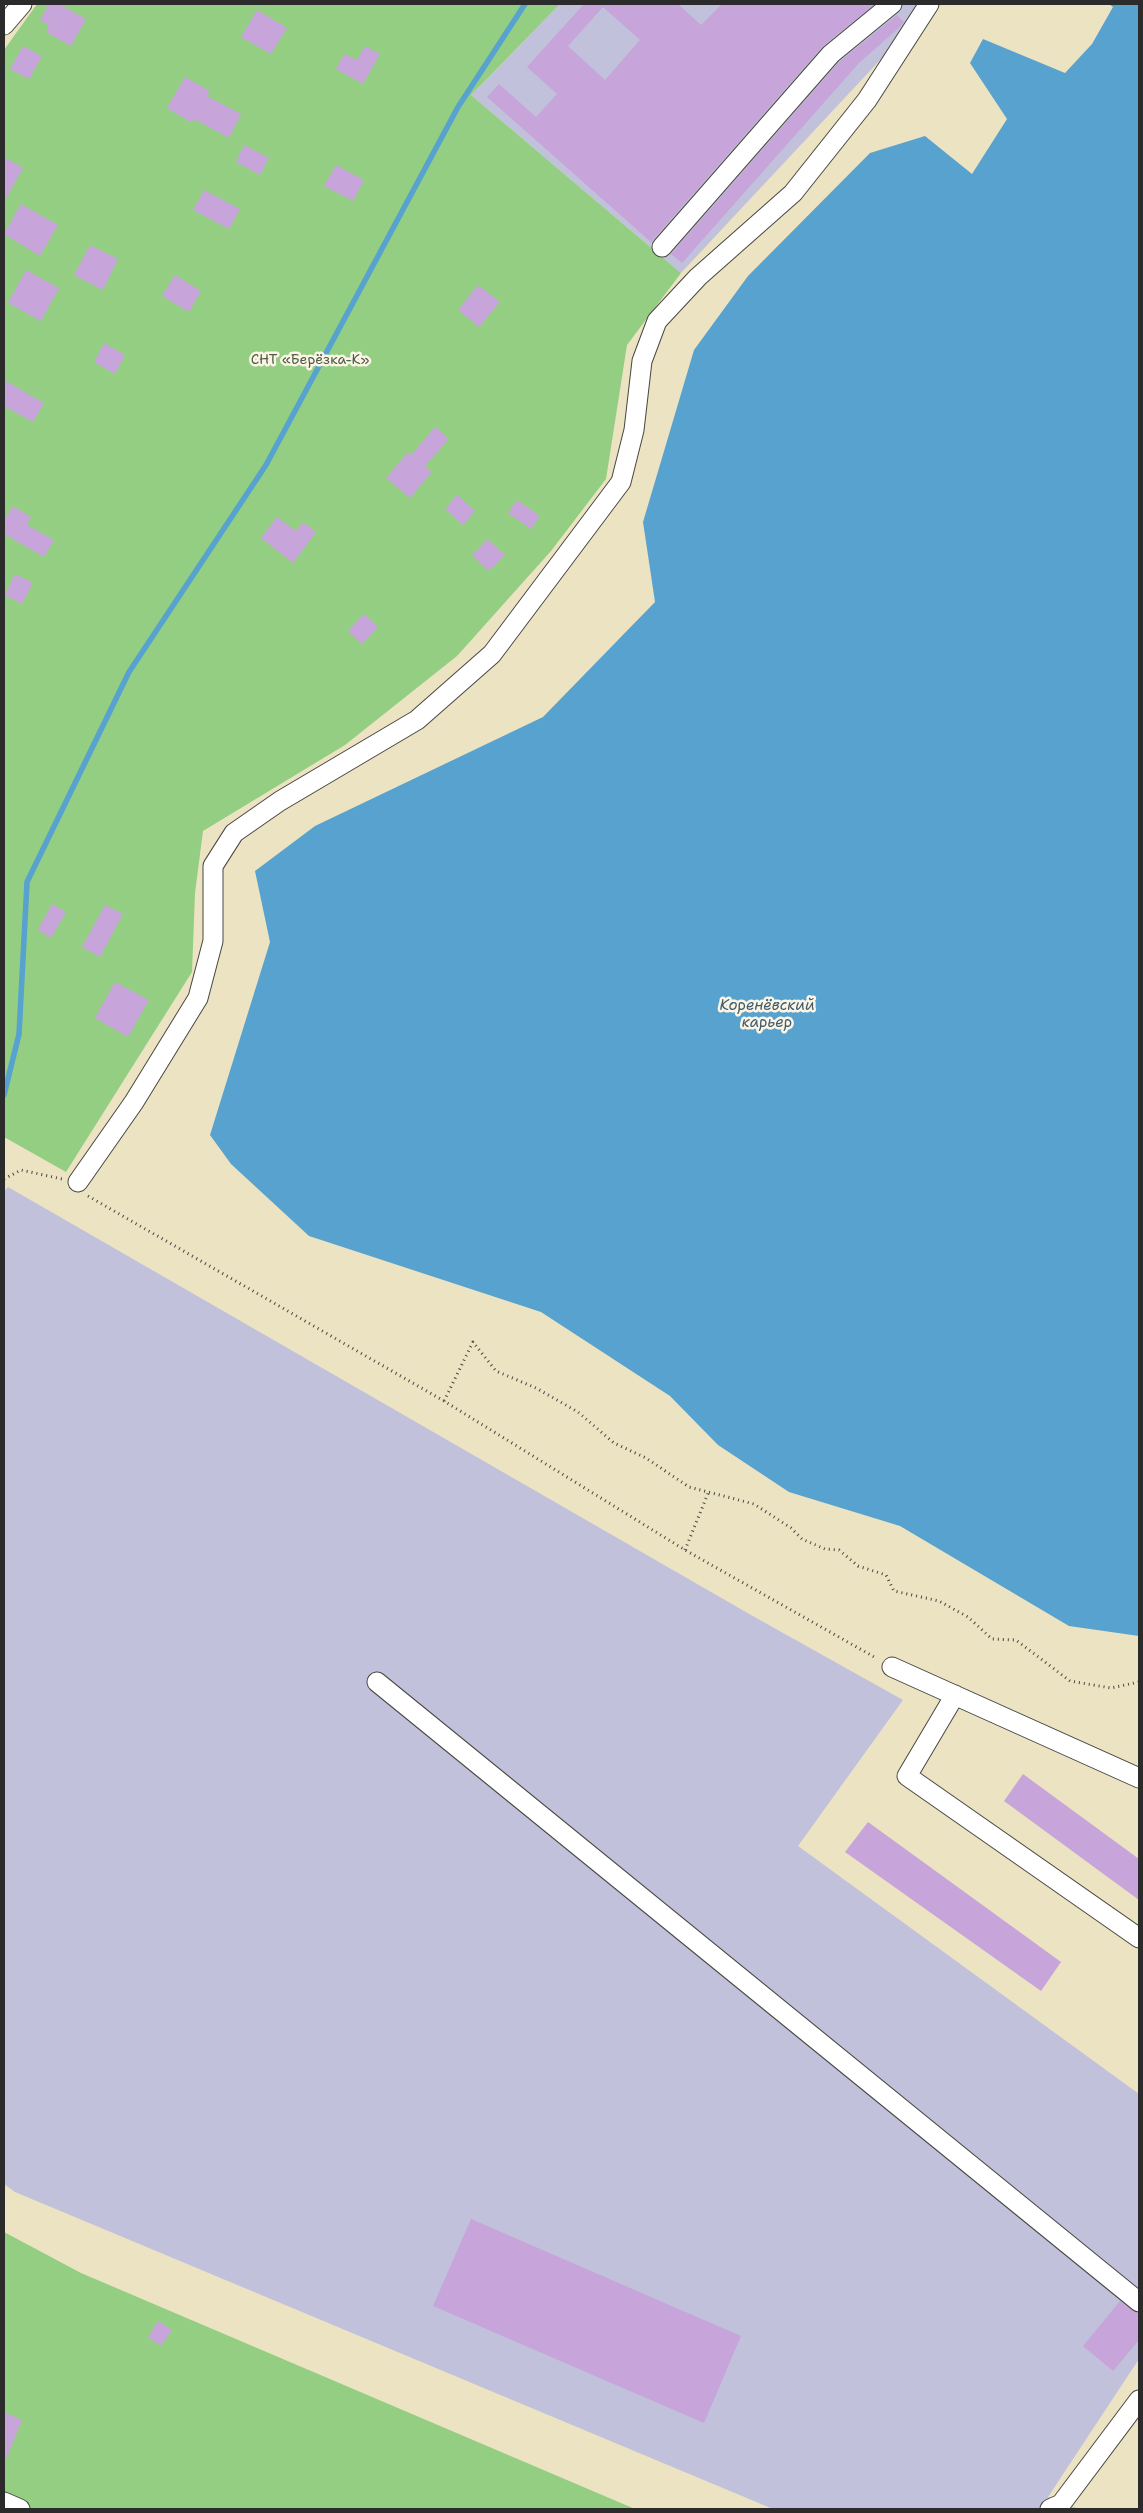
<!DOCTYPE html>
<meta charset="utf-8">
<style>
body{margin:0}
#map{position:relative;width:1143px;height:2513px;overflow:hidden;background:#ece3c2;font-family:"Shantell Sans",sans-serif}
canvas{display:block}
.frame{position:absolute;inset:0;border:5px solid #2b2b2b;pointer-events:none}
</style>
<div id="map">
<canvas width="1143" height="2513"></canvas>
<div class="frame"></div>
</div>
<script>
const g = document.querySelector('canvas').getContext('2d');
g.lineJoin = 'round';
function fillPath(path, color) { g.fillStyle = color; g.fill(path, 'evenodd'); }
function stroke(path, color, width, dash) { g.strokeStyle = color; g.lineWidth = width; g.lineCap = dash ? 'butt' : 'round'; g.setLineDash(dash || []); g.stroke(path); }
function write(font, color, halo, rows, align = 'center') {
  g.font = font + ' "Shantell Sans",sans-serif'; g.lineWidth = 5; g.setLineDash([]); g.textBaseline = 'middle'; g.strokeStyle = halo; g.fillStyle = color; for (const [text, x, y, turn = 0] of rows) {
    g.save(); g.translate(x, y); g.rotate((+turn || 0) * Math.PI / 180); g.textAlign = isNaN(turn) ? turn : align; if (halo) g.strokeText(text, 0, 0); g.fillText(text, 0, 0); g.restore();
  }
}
fillPath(new Path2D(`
 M560 4H919L897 42 681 273 471 95Z
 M8 1187 751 1615 903 1700 798 1846 1139 2094V2359L1048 2497 1079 2509H773L15 2192 4 2184V1191Z`), '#c2c1dc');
fillPath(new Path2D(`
 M37 4H560L471 95 681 273 627 345 606 479 551 551 457 656 345 745 203 831 195 893 192 972 66 1172 4 1137V50Z
 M4 2232 81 2273 635 2509H4Z`), '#93ce82');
fillPath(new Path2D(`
 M1109 4H1139V1636L1069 1626 900 1526 789 1492 718 1445 670 1396 541 1312 309 1236 231 1164 210 1135 270 942 255 871 315 826 543 717 655 602 643 522 694 350 748 276 870 153 925 136 972 174 1007 119 970 63 983 39 1065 73 1092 44 1113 7Z`), '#57a2cf');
stroke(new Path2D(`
 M4 1095 19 1034 27 882 129 672 266 465 458 107 525 4`), '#57a2cf', 5.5);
fillPath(new Path2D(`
 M49 4H59L86 19 71 46 46 32 49 25 40 20Z
 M584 4H678L701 25 722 4H875L823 46 651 242 487 97 499 84 536 117 557 94 527 67ZM603 7 640 40 605 80 568 46Z
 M257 10 287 28 271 54 241 37Z
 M897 15 904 22 901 26 859 63 682 263 671 254 839 62Z
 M23 46 42 56 29 79 10 69Z
 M365 46 380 54 363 84 336 69 344 54 357 60Z
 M185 77 210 91 207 96 241 114 229 138 194 119 192 123 167 108Z
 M244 145 269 158 260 175 236 162Z
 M4 157 23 168 4 202Z
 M336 165 364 180 353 201 324 186Z
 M204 190 240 209 229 229 193 210Z
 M21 204 58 225 40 256 4 234Z
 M90 245 118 259 103 290 74 275Z
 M26 270 59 288 41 321 8 303Z
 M175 275 201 291 189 312 162 296Z
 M478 285 500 302 479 327 458 310Z
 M104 343 125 355 115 374 94 362Z
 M4 380 44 403 33 422 4 406Z
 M435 427 449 439 425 466 432 472 410 498 386 478 408 452 411 455Z
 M457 495 475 511 463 525 445 509Z
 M517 500 540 516 531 529 508 513Z
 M13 506 31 517 27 525 54 540 44 557 4 534V521Z
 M277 517 296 531 303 522 316 532 293 563 261 538Z
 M488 539 505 555 489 571 472 555Z
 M15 574 33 583 22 604 5 595Z
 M364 614 378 627 362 644 348 631Z
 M52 904 66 912 51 938 38 930Z
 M105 905 123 914 100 957 82 947Z
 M115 982 149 1000 128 1037 95 1018Z
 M1023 1774 1139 1859V1900L1004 1801Z
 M868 1822 1061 1962 1041 1991 845 1852Z
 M471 2219 741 2336 704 2423 433 2306Z
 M1120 2301 1139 2314V2340L1113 2371 1083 2346Z
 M158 2321 172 2330 161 2346 148 2337Z
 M4 2412 22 2420 4 2464Z`), '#c7a4d9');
const minor = new Path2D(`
 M4 25 22 4
 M662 247 831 54 892 4
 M78 1182 134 1102 198 998 213 941V866L234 833 280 801 417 720 492 654 621 482 634 430 642 361 657 321 698 277 793 193 867 100 929 4
 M892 1667 1139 1778
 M377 1682 1139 2302
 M955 1695 907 1776 1139 1938
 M4 2502 20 2509
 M1050 2509 1061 2504 1139 2400`);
stroke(minor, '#484742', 21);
stroke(new Path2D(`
 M4 1179 21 1170 62 1179
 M88 1196 444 1401 685 1550 876 1658
 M444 1401 473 1342 496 1371 536 1388 578 1412 614 1443 646 1458 689 1487 754 1504 791 1528 802 1539 825 1549 839 1550 858 1566 886 1575 894 1591 939 1601 968 1617 992 1639 1016 1640 1070 1681 1111 1688 1139 1682
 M685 1550 709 1491`), '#484742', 3, [1, 4]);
stroke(minor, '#fff', 19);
write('14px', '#4a5c45', '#fcf5e5', [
 ["СНТ «Берёзка-К»",310,360]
]);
write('italic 15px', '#3d5b6d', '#fcf5e5', [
 ["Коренёвский",767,1006],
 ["карьер",767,1023]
]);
</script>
